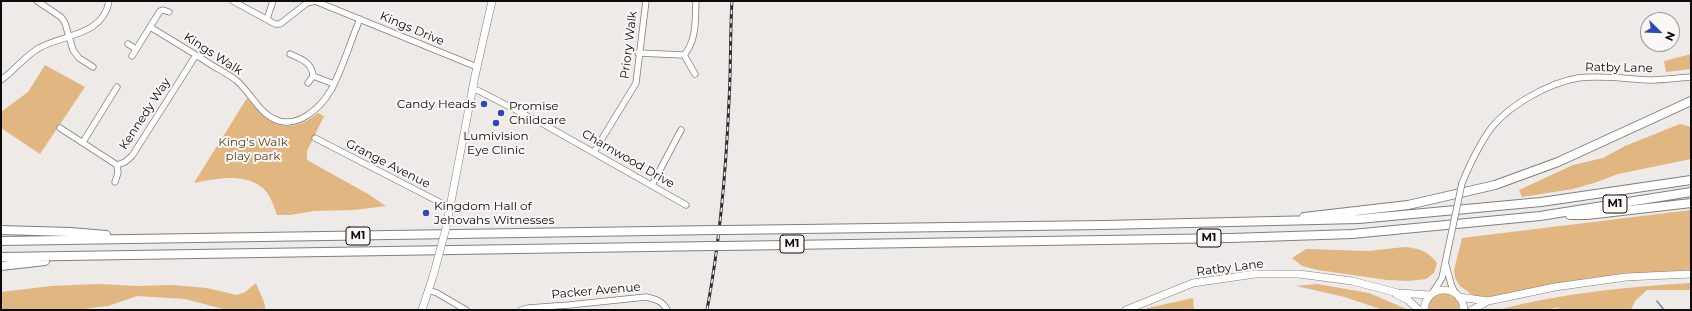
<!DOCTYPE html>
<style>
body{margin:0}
#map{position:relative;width:1692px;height:311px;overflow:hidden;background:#edeae7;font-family:Montserrat,sans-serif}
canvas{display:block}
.frame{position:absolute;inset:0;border:2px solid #0c0b0a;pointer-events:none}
.north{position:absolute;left:1640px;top:12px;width:40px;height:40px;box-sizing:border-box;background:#faf7f5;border:1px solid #9b9997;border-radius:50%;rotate:113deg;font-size:11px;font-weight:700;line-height:16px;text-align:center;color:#0c0b0a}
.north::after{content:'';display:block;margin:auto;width:14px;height:18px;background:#2e48b9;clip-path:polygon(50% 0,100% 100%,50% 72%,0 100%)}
</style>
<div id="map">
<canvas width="1692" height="311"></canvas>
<div class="frame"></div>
<div class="north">N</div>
</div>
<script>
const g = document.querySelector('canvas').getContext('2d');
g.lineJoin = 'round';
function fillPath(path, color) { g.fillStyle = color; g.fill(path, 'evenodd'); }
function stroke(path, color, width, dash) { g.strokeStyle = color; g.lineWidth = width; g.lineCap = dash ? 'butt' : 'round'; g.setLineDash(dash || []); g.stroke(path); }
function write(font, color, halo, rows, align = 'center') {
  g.font = font + ' Montserrat,sans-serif'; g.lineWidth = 4; g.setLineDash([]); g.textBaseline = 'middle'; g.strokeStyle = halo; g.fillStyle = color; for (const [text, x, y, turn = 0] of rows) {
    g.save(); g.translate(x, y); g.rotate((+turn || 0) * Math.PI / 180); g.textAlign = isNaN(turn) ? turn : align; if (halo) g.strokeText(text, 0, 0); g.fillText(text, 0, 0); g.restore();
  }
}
fillPath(new Path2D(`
 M1691 54V69L1666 72 1664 61Z
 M45 65 85 87 40 154 1 128V112L28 92Z
 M247 98C270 124 286 138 318 113L324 116 307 151V160L368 194 386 206 354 210 314 211 290 215H277C273 205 270 192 260 186 242 173 214 179 194 183Z
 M1680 124 1691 127V159L1618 174 1597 182 1573 189 1522 197 1519 190 1573 165 1603 158 1625 146Z
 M1691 210V270L1622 275 1488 297 1474 296 1460 286 1455 278 1454 270 1462 238Z
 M1405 247C1419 248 1429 252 1437 263L1434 273 1426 279 1409 281 1387 280 1318 270 1302 266 1292 258 1306 249 1368 251Z
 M256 283C259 292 266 302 265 310H227L185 299 137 296 108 306 75 310H1V292L51 286 99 284 137 286 172 285 207 288 237 295 245 292Z
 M1691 283V290H1647L1635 301 1631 310H1555L1560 307 1545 310H1498C1561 293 1627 287 1691 283Z
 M1317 284 1369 293 1409 310H1383L1345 297 1296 286Z
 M1441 293C1452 294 1459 298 1460 310H1427C1429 301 1433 296 1441 293Z
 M1193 298 1194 310H1144L1148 308Z`), '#e2b681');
stroke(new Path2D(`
 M1657 301 1664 310`), '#7987aa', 1.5);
const minor = new Path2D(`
 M37 1 61 17 65 23 73 50 79 58 93 67
 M233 1 275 24H280L307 3 315 1 477 67
 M267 19 273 1
 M150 27C170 39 190 51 210 64 218 69 228 74 236 80 249 91 259 112 274 119 296 130 320 109 331 90 343 68 350 42 360 19
 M128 44 136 49
 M638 53 684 55C697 40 695 20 696 1
 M290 54C302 59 312 63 313 76L334 84
 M684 55 695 74
 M132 56 160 11 163 10 169 12
 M1 80C14 71 25 56 39 48 64 34 103 36 109 1
 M308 83 313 76
 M472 89 479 91 545 125 686 205
 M60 128 117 165
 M315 138 443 204 451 206
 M83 142 117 87
 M594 152 636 83 646 1
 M115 182 118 173 117 165 125 162 132 156 196 55
 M1462 183C1470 164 1479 144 1492 127 1511 104 1549 83 1578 78 1602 75 1625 79 1648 80 1663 80 1677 78 1691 77
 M652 185 681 130
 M1446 265 1451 284 1455 293
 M428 290 437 293 466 310
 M1433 292 1442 278 1447 254
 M521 310 528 308 569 305 646 297C655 299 663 301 667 310`);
const major = new Path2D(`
 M446 228 475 76 492 1
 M1396 294 1408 300 1419 310
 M1459 297 1488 301 1555 287 1626 277 1691 274
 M422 310 434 273
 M1126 310 1193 283 1255 274H1299L1352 281 1398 293 1430 295
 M1424 310C1426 283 1463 284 1464 310
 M1472 310 1488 301`);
const highway = new Path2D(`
 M1570 215H1587L1691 203
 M1304 217 1408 205 1495 185 1558 162 1691 101
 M1 230 70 232 106 235
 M725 230 1104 225 1359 219 1541 202 1691 180
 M1 241 715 230
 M723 246 1231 238 1352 234 1540 216 1691 192
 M1 257 713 246
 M1 266 45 261`);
stroke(minor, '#817f7c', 7);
stroke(major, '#817f7c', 8);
stroke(highway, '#817f7c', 10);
stroke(minor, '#fff', 5.5);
stroke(major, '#fff', 7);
stroke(highway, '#fff', 8);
const rail = new Path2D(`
 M707 310C720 241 726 171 729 101 731 68 730 34 732 1`);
stroke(rail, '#2e2d2b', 3);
stroke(rail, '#faf7f5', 1.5, [4.5]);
const minorBridge = new Path2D(`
 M1447 254 1462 183`);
const majorBridge = new Path2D(`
 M434 273 446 228`);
const highwayBridge = new Path2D(`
 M715 230H725
 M713 246H723`);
stroke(minorBridge, '#817f7c', 7, []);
stroke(majorBridge, '#817f7c', 8, []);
stroke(highwayBridge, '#817f7c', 10, []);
stroke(minorBridge, '#fff', 5.5);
stroke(majorBridge, '#fff', 7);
stroke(highwayBridge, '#fff', 8);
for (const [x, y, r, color] of [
 [484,104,4,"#2e48b9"],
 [501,113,4,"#2e48b9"],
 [496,123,4,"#2e48b9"],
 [426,213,4,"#2e48b9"]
]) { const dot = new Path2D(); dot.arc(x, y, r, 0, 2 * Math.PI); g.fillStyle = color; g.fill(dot); stroke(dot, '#faf7f5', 1.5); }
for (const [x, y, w] of [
 [1615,204,24],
 [358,236,24],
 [1209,238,24],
 [792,244,24]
]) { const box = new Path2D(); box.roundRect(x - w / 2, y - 9, w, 18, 3); g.fillStyle = '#faf7f5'; g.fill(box); stroke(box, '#0c0b0a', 1); }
write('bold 11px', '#0c0b0a', null, [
 ["M1",1615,204],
 ["M1",358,236],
 ["M1",1209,238],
 ["M1",792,244]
]);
write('12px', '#0c0b0a', '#faf7f5', [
 ["Kings Drive",412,29,23],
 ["Priory Walk",629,45,-83],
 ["Kings Walk",213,54,33],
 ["Ratby Lane",1619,68,1],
 ["Kennedy Way",145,114,-57],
 ["Charnwood Drive",628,159,30],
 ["Grange Avenue",388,164,27],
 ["Ratby Lane",1230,268,-7],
 ["Packer Avenue",596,291,-5]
]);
write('12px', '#0c0b0a', '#faf7f5', [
 ["Candy Heads",476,104,"right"],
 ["Promise",509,106],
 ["Childcare",509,120],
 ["Lumivision",496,136,"center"],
 ["Eye Clinic",496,150,"center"],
 ["Kingdom Hall of",434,206],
 ["Jehovahs Witnesses",434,220]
], 'left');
write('12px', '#5f4320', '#faf7f5', [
 ["King's Walk",253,142],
 ["play park",253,156]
]);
</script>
